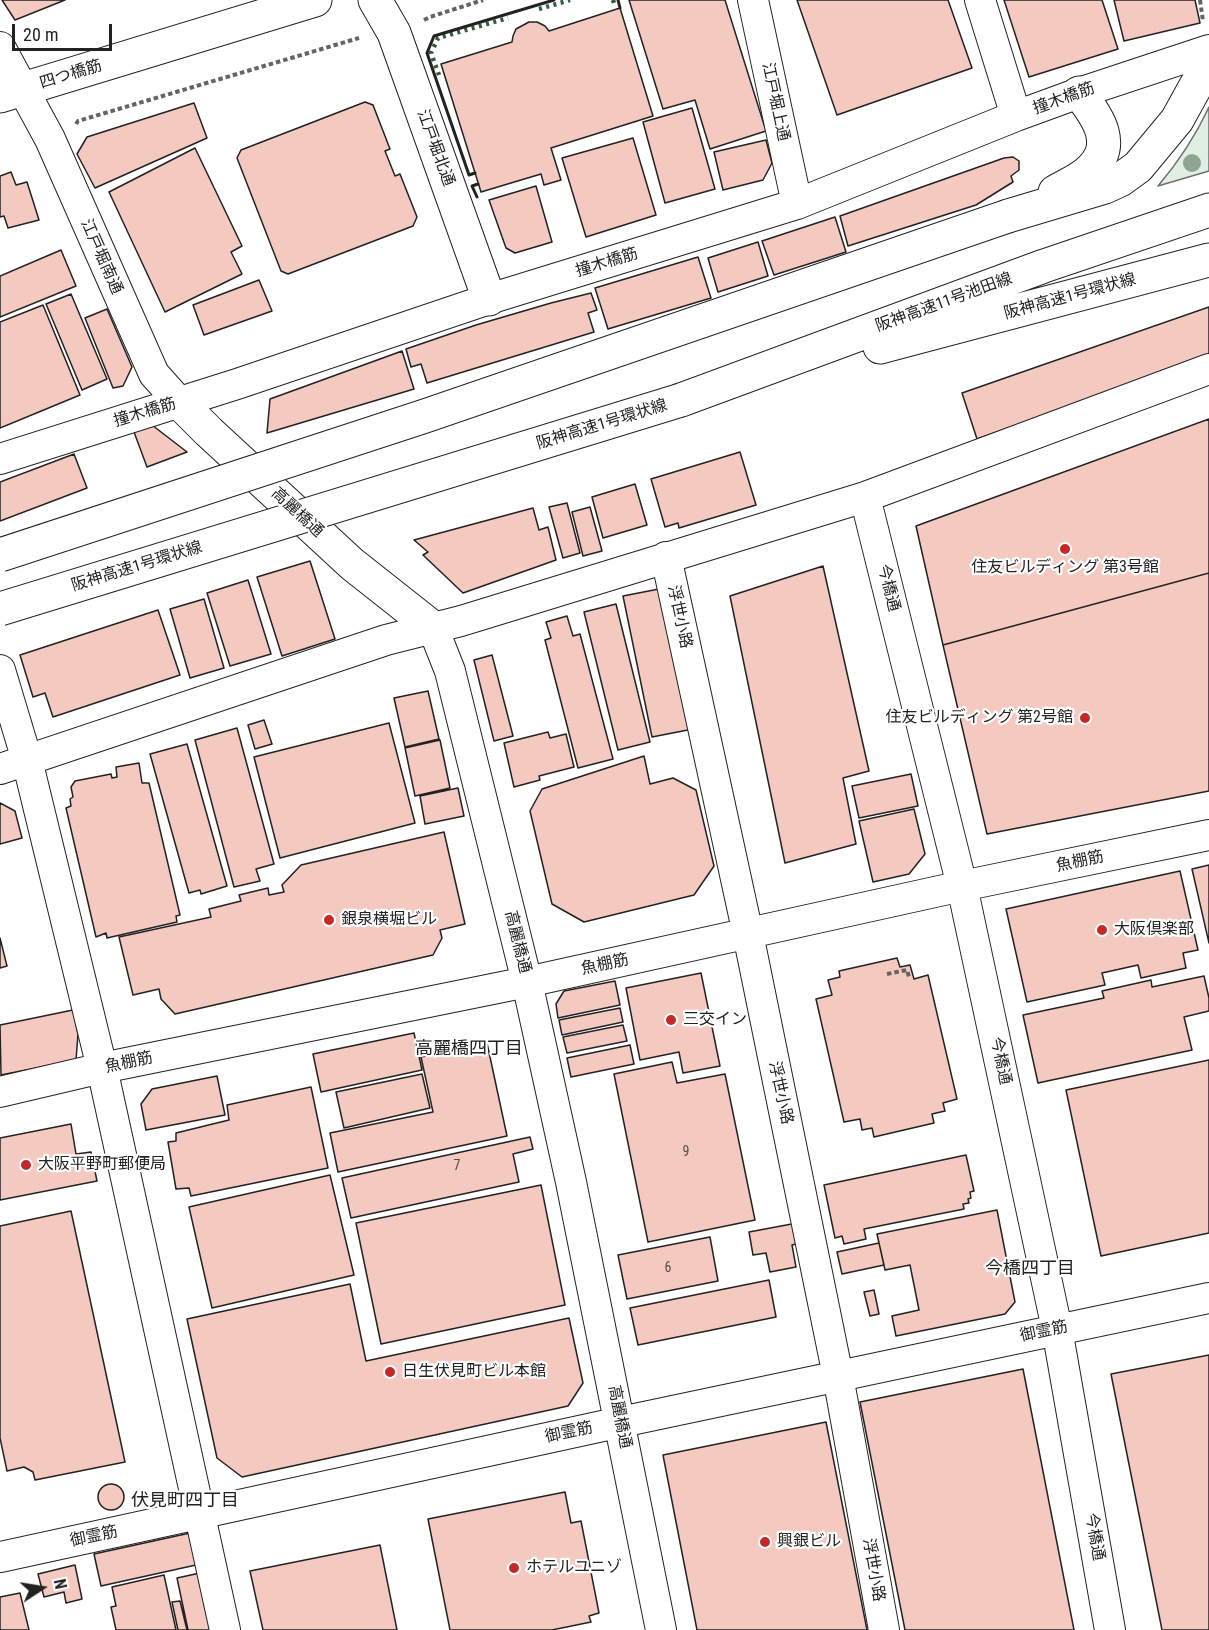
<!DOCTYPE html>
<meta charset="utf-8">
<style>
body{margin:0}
#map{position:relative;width:1209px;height:1630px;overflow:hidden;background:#fff;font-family:"Roboto Condensed",sans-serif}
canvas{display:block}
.north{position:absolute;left:12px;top:1558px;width:60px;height:60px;-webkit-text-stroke:4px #fff;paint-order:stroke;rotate:78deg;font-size:16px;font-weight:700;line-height:24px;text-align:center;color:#222}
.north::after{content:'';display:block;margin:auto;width:21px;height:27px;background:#222;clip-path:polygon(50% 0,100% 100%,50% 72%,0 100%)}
.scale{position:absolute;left:12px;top:24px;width:100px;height:27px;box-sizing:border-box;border:3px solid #222;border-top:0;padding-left:8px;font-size:18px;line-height:21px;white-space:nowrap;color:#222;-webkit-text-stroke:4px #fff;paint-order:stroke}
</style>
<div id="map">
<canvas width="1209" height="1630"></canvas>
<div class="north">N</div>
<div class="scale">20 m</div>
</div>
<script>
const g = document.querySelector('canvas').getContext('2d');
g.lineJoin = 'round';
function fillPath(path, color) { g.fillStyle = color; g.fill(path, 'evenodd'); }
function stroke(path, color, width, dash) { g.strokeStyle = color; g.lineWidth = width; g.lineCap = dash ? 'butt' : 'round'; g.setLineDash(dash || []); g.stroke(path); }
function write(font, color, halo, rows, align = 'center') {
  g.font = font + ' "Roboto Condensed","Noto Sans JP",sans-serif'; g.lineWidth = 4.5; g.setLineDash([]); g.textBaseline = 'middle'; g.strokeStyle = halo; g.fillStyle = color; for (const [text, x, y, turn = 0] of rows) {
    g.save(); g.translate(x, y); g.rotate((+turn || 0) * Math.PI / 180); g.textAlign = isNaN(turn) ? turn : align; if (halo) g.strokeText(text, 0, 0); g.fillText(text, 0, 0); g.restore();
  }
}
const green = new Path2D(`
 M1209 107V171L1158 186C1180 160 1195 137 1209 107Z`);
fillPath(green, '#e0efe3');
stroke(green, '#6f6f6f', 1.5);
const building = new Path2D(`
 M2 0H65L15 20Z
 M629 0H725L766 131 710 149 695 100 663 109Z
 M797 0H948L972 68 837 115Z
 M1004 0H1102L1118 49 1029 77Z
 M1114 0H1195L1200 23 1124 41Z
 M620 8 653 116 551 148 561 180 544 185 541 174 481 192 441 64 512 42 513 36 516 29 529 22H537L545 26 549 31Z
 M365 102 373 105 390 149 385 151 395 176 400 174 417 217 413 226 288 274 281 271 237 158 241 150Z
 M194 103 207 138 95 188 77 154 87 137Z
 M692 108 715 189 665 203 643 122Z
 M633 138 656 215 586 237 562 158Z
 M766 140 772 163 763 180 723 190 714 152Z
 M195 148 242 246 231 252 242 274 165 312 109 192Z
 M1013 157 1019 161V170L1011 176 1013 182 976 205 848 246 840 216 1004 158Z
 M11 172 16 185 27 182 39 220 8 228 4 216 0 217V176Z
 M536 186 552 242 515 253 506 248 489 200Z
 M835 217 846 252 774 275 762 241Z
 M758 242 768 276 718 292 708 258Z
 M61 250 76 286 0 317V276Z
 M698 257 711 298 608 329 595 288Z
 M259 280 272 311 204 335 193 305Z
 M591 293 597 310 588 313 594 332 427 383 421 364 411 367 406 349 476 325 551 303Z
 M71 294 107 379 82 390 46 304Z
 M43 305 80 395 0 428V322Z
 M1209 307V358L977 439 962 393Z
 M107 309 132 367 123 386 113 388 85 318Z
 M402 351 414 389 267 433 270 399Z
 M1209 419V573L943 645 916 526Z
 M152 425 187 452 147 467 134 432Z
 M740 452 756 505 679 528 678 523 665 527 651 479Z
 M74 454 87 488 0 521V482Z
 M635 484 647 525 603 538 592 497Z
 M567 503 580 553 563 558 549 507Z
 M590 507 602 551 583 556 572 512Z
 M533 508 539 530 548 527 556 560 463 593 423 555 428 552 414 540Z
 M310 561 335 639 282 656 257 577Z
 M823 566 869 771 843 778 856 844 785 863 730 596Z
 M1209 573V791L987 834 943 645Z
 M248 580 271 654 230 666 207 593Z
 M664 588 693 729 652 737 623 596Z
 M204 599 224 668 190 678 170 609Z
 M616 604 650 742 618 750 584 612Z
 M158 610 180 675 53 717 45 693 33 697 20 655Z
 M567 616 573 636 580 634 613 759 578 768 545 640 551 638 546 622Z
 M492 655 513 736 494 741 474 660Z
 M428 691 439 739 405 747 394 698Z
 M264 720 272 744 255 749 248 725Z
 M389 723 415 823 280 858 254 757Z
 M237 728 274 864 256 869 260 881 234 887 195 740Z
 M548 732 550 738 566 734 574 767 539 776 540 780 514 787 504 743Z
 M440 740 450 788 415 796 405 748Z
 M187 744 227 886 201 894 200 890 189 893 150 754Z
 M644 756 650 784 673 778 696 790 714 866 694 895 584 922 552 904 530 811 542 789Z
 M139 763 142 783H149L180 915 176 916 177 922 107 938 106 933 96 937 66 808 71 806 70 799 73 797 71 787 75 781 111 774 112 778 117 777 116 767Z
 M911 774 918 806 859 818 852 786Z
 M458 788 464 816 425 824 420 796Z
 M0 803 15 811 22 838 0 844Z
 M914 809 925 854 909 874 873 882 859 821Z
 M444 832 465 924 440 930 442 938 433 955 175 1014 161 999 159 989 133 995 119 937 211 917 209 909 241 901 239 895 268 888 269 895 284 892 282 885 301 865Z
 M1209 865V943L1192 869Z
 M1180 871 1198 950 1183 953 1186 968 1141 978 1138 965 1102 973 1105 985 1027 1002 1006 909Z
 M0 938 7 966 0 968Z
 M897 958 900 967 910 965 914 979 928 975 957 1099 943 1103 945 1111 932 1114 934 1123 874 1137 872 1128 862 1130 860 1119 844 1122 816 999 832 995 828 980 840 977 839 971Z
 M701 973 720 1066 683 1073 679 1052 640 1060 626 988Z
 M1204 976 1209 998V1011L1184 1017 1192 1050 1038 1083 1023 1015 1104 998 1102 991 1151 980 1152 987Z
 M615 981 620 1005 558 1018 556 1004 564 991Z
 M620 1008 623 1022 562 1035 559 1020Z
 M73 1010 78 1034 76 1060 1 1075 0 1025Z
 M623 1025 627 1041 567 1053 563 1037Z
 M414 1033 422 1070 321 1092 313 1054Z
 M487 1043 507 1136 338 1172 330 1133 433 1112 421 1057Z
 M630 1045 634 1064 571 1077 567 1058Z
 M1209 1060V1233L1101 1256 1066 1090Z
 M672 1062 677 1083 725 1074 755 1220 648 1242 614 1074Z
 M422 1074 430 1108 344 1128 336 1092Z
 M217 1076 225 1115 146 1130 141 1104 152 1089Z
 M311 1087 328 1168 191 1196 189 1188 176 1189 168 1142 176 1141V1133L229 1120 227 1105Z
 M71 1124 76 1154 91 1152 97 1181 0 1200V1138Z
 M530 1137 533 1149 513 1154 519 1182 351 1218 342 1178Z
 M966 1155 974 1191 970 1192 971 1198 968 1199 969 1203 963 1204 964 1209 864 1229 866 1239 844 1244 842 1236 835 1238 824 1185Z
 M330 1175 354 1275 212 1308 189 1207Z
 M541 1185 565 1305 381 1344 356 1223Z
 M997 1210 1015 1302 1005 1314 896 1336 892 1316 919 1310 910 1265 885 1270 877 1234Z
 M71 1211 125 1462 35 1480 33 1472 24 1467 7 1471 0 1438V1226Z
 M797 1223 800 1243 792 1245 796 1267 770 1272 766 1253 753 1255 749 1232Z
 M710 1237 718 1281 627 1299 618 1255Z
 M879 1243 884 1265 842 1274 837 1252Z
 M769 1280 776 1317 638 1345 630 1308Z
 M350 1284 366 1361 569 1318 583 1383 568 1406 242 1477 217 1458 187 1319Z
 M874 1290 879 1314 870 1316 864 1292Z
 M1209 1355V1630H1162L1111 1374Z
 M1023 1369 1074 1630H905L860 1402Z
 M826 1422 867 1630H697L663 1455Z
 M98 1497a13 13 0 1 1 26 0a13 13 0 1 1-26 0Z
 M565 1492 571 1523 581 1521 599 1613 589 1616 591 1622 552 1630H450L428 1519Z
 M190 1533 196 1565 101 1586 94 1554Z
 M380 1545 397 1630H263L250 1571Z
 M75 1565 82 1599 66 1603 64 1592 44 1597 38 1574Z
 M200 1573 211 1630H188L177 1578Z
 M164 1575 176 1630H116L111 1607 116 1606 112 1587Z
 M20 1593 29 1630H0V1597Z
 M180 1601 187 1630H178L172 1602Z`);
fillPath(building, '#f3c9c0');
stroke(building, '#222', 1.5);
const minor = new Path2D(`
 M753 0 797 204
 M980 0 1016 116
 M0 47 50 139 154 374 179 402
 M0 459 237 384 489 299 797 204 1016 116 1079 93 1209 50
 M865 497 962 886 1057 1329 1110 1630
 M666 557 748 934 838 1376 884 1630
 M433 628 450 671 527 982 571 1182 661 1630
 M0 670 27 760 102 1068 225 1630
 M0 769 386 640 461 621 865 497 1209 369
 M0 1092 102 1068 527 982 962 886 1209 835
 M0 1557 621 1422 1209 1298`);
const tertiary = new Path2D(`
 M375 0 394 33 489 299
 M179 402 209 432 352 564 433 628`);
const primary = new Path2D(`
 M0 96 315 0`);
const motorway = new Path2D(`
 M1055 192C1065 186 1079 180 1088 172 1118 146 1099 118 1079 93
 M1008 216 1105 187 1120 180 1138 167 1177 120 1209 62
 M880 347 1209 260
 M681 400 1044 266 1209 210`);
stroke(minor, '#222', 32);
stroke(tertiary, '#222', 35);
stroke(primary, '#222', 35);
stroke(motorway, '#222', 35);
stroke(new Path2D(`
 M1200 0 1203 21
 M424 20 430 17 483 0
 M76 124 78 121 359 38
 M887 974 907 970 909 977`), '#646464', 4, [4.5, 3]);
stroke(minor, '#fff', 30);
stroke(tertiary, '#fff', 33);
stroke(primary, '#fff', 33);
stroke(motorway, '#fff', 33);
const motorwayBridge = new Path2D(`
 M0 555 425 416 1008 216
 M0 609 681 400`);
stroke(motorwayBridge, '#222', 35, []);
stroke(motorwayBridge, '#fff', 33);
stroke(new Path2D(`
 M613 0 615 6
 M539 9 570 0
 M439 75 431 53 438 38 508 18`), '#2f5e38', 4.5, [3, 4.5]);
stroke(new Path2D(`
 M618 0 620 8
 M475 173 469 175 427 53 434 36 554 0
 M477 197 472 186 478 184`), '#222', 3);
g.fillStyle = '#8da692';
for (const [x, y] of [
 [1192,163]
]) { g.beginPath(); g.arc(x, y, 9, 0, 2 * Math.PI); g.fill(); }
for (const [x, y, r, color] of [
 [1065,549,6,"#c62828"],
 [1085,718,6,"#c62828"],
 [329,920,6,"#c62828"],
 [1102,930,6,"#c62828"],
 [671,1020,6,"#c62828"],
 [26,1165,6,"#c62828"],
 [390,1372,6,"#c62828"],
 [765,1542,6,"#c62828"],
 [514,1568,6,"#c62828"]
]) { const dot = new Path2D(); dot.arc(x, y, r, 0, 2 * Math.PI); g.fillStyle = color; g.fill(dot); stroke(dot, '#fff', 2); }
write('14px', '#564c4a', null, [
 ["9",686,1152],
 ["7",457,1166],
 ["6",668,1268]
]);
write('16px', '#222', '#fff', [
 ["四つ橋筋",71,75,-17],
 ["撞木橋筋",1064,99,-20],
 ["江戸堀上通",775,102,78],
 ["江戸堀北通",435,148,70],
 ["江戸堀南通",101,257,66],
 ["撞木橋筋",607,263,-17],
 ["阪神高速1号環状線",1070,297,-15],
 ["阪神高速11号池田線",944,303,-20],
 ["撞木橋筋",145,413,-17],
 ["阪神高速1号環状線",602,425,-17],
 ["高麗橋通",297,513,43],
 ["阪神高速1号環状線",137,567,-17],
 ["今橋通",888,588,76],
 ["浮世小路",679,617,78],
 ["魚棚筋",1080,862,-12],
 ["高麗橋通",517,942,76],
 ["魚棚筋",605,965,-12],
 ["今橋通",1000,1061,78],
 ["魚棚筋",129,1063,-12],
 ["浮世小路",780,1093,78],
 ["御霊筋",1044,1332,-12],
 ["高麗橋通",619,1417,79],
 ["御霊筋",569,1433,-12],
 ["御霊筋",94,1537,-12],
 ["今橋通",1094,1537,80],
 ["浮世小路",873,1570,80]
]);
write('16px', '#222', '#fff', [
 ["住友ビルディング 第3号館",1065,568,"center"],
 ["住友ビルディング 第2号館",1073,718,"right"],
 ["銀泉横堀ビル",341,920],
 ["大阪倶楽部",1114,930],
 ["三交イン",683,1020],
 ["大阪平野町郵便局",38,1165],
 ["日生伏見町ビル本館",402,1372],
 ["興銀ビル",777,1542],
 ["ホテルユニゾ",526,1568]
], 'left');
write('18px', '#222', '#fff', [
 ["高麗橋四丁目",469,1049],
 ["今橋四丁目",1030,1269],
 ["伏見町四丁目",185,1501]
]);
</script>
